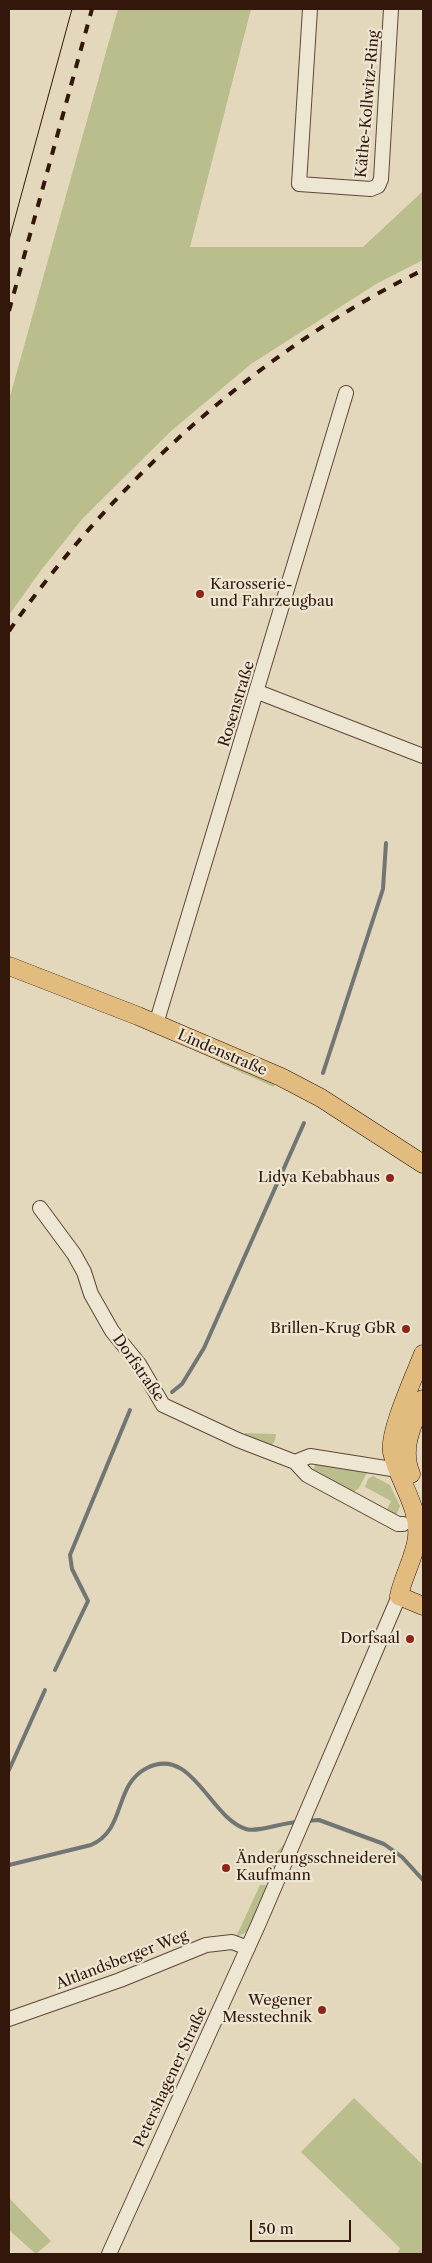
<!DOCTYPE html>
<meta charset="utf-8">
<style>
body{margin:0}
#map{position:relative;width:432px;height:2263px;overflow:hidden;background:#e3d8bb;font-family:"Libre Caslon Text",serif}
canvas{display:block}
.frame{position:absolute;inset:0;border:10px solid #33170b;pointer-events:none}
.scale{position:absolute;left:250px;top:2220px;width:101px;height:22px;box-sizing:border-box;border:2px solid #33170b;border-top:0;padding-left:6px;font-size:15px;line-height:18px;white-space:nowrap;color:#33170b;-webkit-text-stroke:4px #ede6d3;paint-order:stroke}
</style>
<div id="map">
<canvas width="432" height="2263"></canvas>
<div class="frame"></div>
<div class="scale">50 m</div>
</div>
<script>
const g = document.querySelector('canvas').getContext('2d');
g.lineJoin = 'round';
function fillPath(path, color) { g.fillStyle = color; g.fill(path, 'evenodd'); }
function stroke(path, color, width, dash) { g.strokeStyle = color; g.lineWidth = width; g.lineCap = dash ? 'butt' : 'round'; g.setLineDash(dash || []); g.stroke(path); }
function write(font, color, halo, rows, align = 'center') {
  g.font = font + ' "Libre Caslon Text",serif'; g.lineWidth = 4.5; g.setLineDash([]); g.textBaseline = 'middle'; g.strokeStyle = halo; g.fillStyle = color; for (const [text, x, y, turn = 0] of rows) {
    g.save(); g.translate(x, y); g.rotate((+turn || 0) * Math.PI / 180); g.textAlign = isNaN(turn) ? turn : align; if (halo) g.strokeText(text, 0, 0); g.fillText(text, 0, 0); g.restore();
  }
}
fillPath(new Path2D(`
 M118 9H251L190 247H363L423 191V260L376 284 251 364 170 432 83 518 42 569 9 615V400Z
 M221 1060 274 1082V1087L220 1063Z
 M245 1433 276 1434 275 1440 271 1447 245 1438Z
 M316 1464 368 1471 359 1488 352 1493 314 1472 313 1469Z
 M373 1476 390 1485 400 1506 396 1516 386 1512 391 1501 365 1487 368 1479Z
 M286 1842 272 1876 267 1877 265 1875 276 1853Z
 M260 1885H265L267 1888 247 1932 236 1937Z
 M354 2098 423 2165V2254H397L400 2248 301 2152Z
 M9 2198 51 2241 36 2254 9 2230Z`), '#babd8c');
stroke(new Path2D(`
 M323 1073 383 889 386 843
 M172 1392 182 1384 204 1348 304 1123
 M55 1670 88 1601 72 1569 70 1555 130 1410
 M9 1770 45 1690
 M305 1821 319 1820 384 1844 402 1857 423 1880
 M9 1865 91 1845C127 1829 113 1785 147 1768 192 1745 210 1818 246 1829 257 1833 284 1822 298 1822`), '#717675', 4);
const minor = new Path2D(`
 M310 9 299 184 371 189 378 186 381 179 391 9
 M258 692 423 756
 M156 1024 346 393
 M40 1208 74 1254 84 1272 91 1294 112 1331 139 1364 163 1405 238 1440 295 1462 307 1475 398 1524H403
 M295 1462 310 1456 398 1470 404 1468
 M9 2019 120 1980 206 1945 232 1942 248 1948
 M109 2254 259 1923 399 1596`);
const major = new Path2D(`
 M9 966 138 1016 281 1077 321 1098 423 1164
 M411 1474C400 1448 413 1424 423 1399
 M399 1596C403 1576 415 1557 417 1537 420 1507 398 1481 392 1452 388 1433 415 1375 423 1354
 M399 1596 423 1606`);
stroke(minor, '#5f4737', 16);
stroke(major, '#33170b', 19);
stroke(minor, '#ede6d3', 14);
stroke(major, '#e2bc7e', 18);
stroke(new Path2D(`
 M9 240 72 9`), '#33170b', 1);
stroke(new Path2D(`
 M9 311 92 9
 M9 631C113 482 259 350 423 270`), '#33170b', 4, [9, 9]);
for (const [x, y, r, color] of [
 [200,594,5,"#8f2418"],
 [390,1178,5,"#8f2418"],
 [406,1329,5,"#8f2418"],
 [410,1639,5,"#8f2418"],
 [226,1868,5,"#8f2418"],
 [322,2010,5,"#8f2418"]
]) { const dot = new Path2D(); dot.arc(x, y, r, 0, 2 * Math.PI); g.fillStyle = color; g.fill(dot); stroke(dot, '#ede6d3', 2); }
write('15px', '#33170b', '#ede6d3', [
 ["Käthe-Kollwitz-Ring",368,104,-85],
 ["Rosenstraße",237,704,-73],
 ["Lindenstraße",222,1053,23],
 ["Dorfstraße",138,1368,55],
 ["Altlandsberger Weg",122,1960,-21],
 ["Petershagener Straße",171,2077,-65]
]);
write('15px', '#33170b', '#ede6d3', [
 ["Karosserie-",210,585,"left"],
 ["und Fahrzeugbau",210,602,"left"],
 ["Lidya Kebabhaus",380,1178],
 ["Brillen-Krug GbR",396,1329],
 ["Dorfsaal",400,1639],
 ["Änderungsschneiderei",236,1859,"left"],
 ["Kaufmann",236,1876,"left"],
 ["Wegener",312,2001],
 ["Messtechnik",312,2018]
], 'right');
</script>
